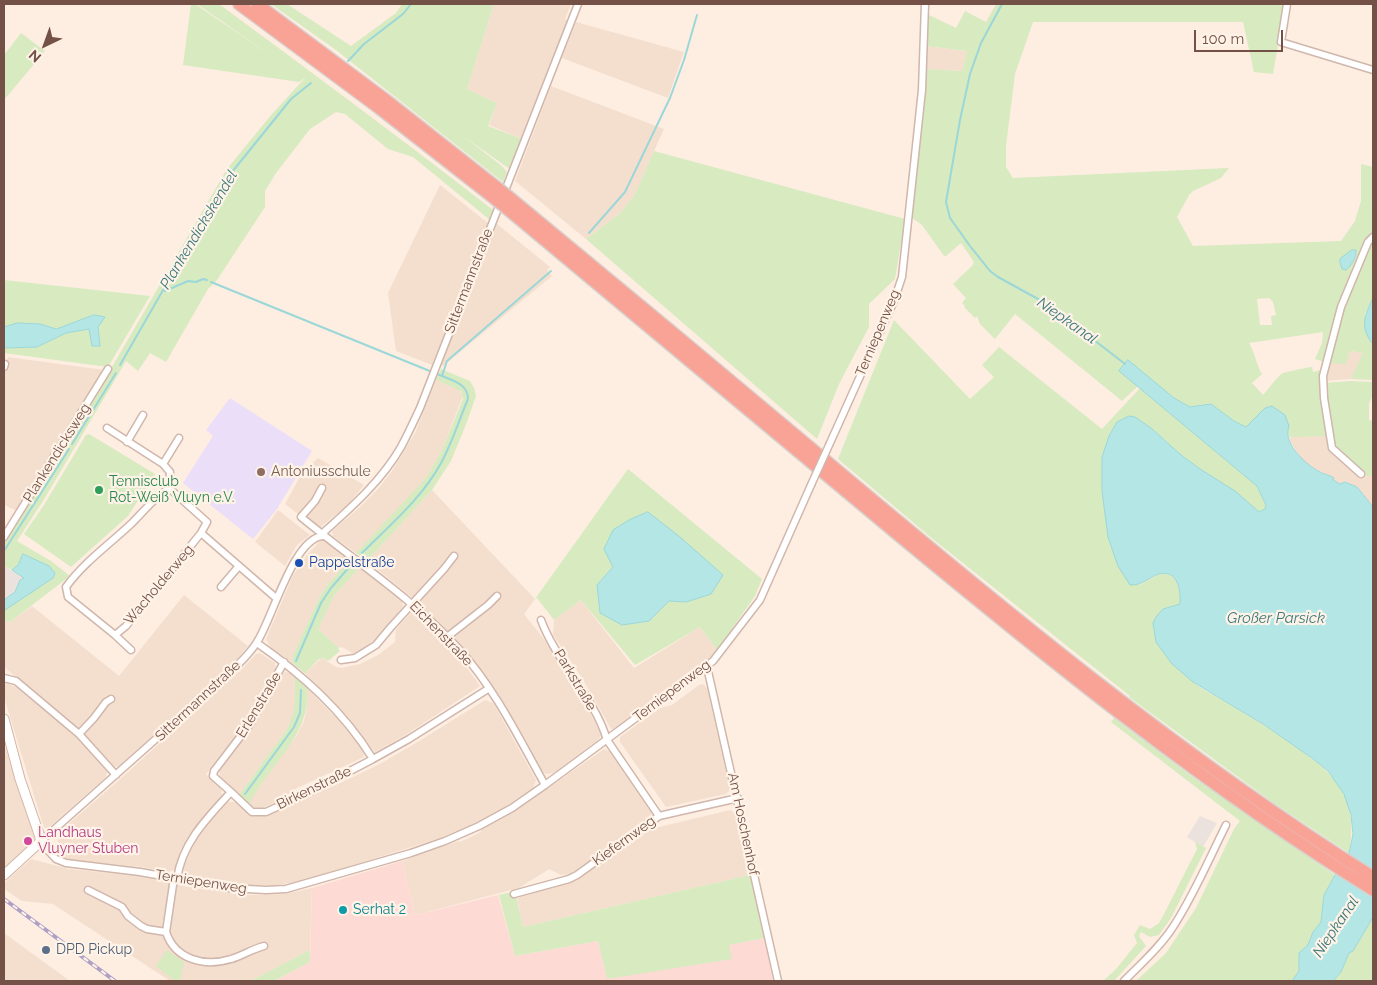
<!DOCTYPE html>
<meta charset="utf-8">
<style>
body{margin:0}
#map{position:relative;width:1377px;height:985px;overflow:hidden;background:#fdeee1;font-family:Raleway,sans-serif}
canvas{display:block}
.frame{position:absolute;inset:0;border:5px solid #745147;pointer-events:none}
.north{position:absolute;left:20px;top:20px;width:50px;height:50px;-webkit-text-stroke:4px #fff3e8;paint-order:stroke;rotate:222deg;font-size:14px;font-weight:700;line-height:20px;text-align:center;color:#745147}
.north::after{content:'';display:block;margin:auto;width:18px;height:22px;background:#745147;clip-path:polygon(50% 0,100% 100%,50% 72%,0 100%)}
.scale{position:absolute;left:1194px;top:30px;width:89px;height:22px;box-sizing:border-box;border:2px solid #745147;border-top:0;padding-left:6px;font-size:15px;line-height:18px;white-space:nowrap;color:#745147;-webkit-text-stroke:4px #fff3e8;paint-order:stroke}
</style>
<div id="map">
<canvas width="1377" height="985"></canvas>
<div class="frame"></div>
<div class="north">N</div>
<div class="scale">100 m</div>
</div>
<script>
const g = document.querySelector('canvas').getContext('2d');
g.lineJoin = 'round';
function fillPath(path, color) { g.fillStyle = color; g.fill(path, 'evenodd'); }
function stroke(path, color, width, dash) { g.strokeStyle = color; g.lineWidth = width; g.lineCap = dash ? 'butt' : 'round'; g.setLineDash(dash || []); g.stroke(path); }
function write(font, color, halo, rows, align = 'center') {
  g.font = font + ' Raleway,sans-serif'; g.lineWidth = 4.5; g.setLineDash([]); g.textBaseline = 'middle'; g.strokeStyle = halo; g.fillStyle = color; for (const [text, x, y, turn = 0] of rows) {
    g.save(); g.translate(x, y); g.rotate((+turn || 0) * Math.PI / 180); g.textAlign = isNaN(turn) ? turn : align; if (halo) g.strokeText(text, 0, 0); g.fillText(text, 0, 0); g.restore();
  }
}
fillPath(new Path2D(`
 M494 4H571L565 19 568 21 522 139 489 125 497 103 467 89Z
 M576 22 684 52 668 98 562 58Z
 M926 46 967 51 962 71 925 69Z
 M551 86 664 129 634 196 619 214 586 239 515 181Z
 M440 185 488 223 483 237 432 365 396 351 388 293Z
 M497 224 550 267 547 270 552 276 443 366 438 364Z
 M1350 351 1364 353 1351 379 1324 381 1330 359H1332L1331 363Z
 M8 357 104 370 17 511 4 505V370Z
 M436 380 459 389 463 396 441 452 425 479 414 492 356 553 333 536 332 531 360 507 378 489 392 471 415 433Z
 M1293 436H1330L1362 476H1373V507L1357 487 1345 482 1340 484 1333 480 1334 478 1320 472 1305 463 1300 458 1289 439Z
 M318 458 364 485 349 504 318 529 285 504 302 473Z
 M432 490 535 599 524 614 547 643 569 676 568 680 577 696 582 697 600 732 601 736 598 740 554 773 546 774 541 771 508 711 487 678 458 642 409 595 367 561Z
 M278 510 310 535 297 545 285 566 255 542Z
 M323 540 350 559 327 585 319 598 293 655 292 663 270 647 266 639 293 575 308 554 320 541Z
 M360 567 402 601 403 607 376 639 362 649 354 654 342 647 339 648 318 629 334 596Z
 M184 595 248 646 230 667 118 767 114 766 84 734 4 667V620L10 622 32 606 119 676Z
 M581 600 634 668 700 627 717 650 709 659 615 729H611L584 681 553 635 554 620Z
 M411 613 417 614 444 640 457 654 480 686 407 734 375 752 347 716 306 674V672L322 658 336 667 342 668 360 664 378 655 395 642 396 629Z
 M260 653 275 663 276 670 243 728 206 774 221 789 222 796 203 817 193 831 174 870 168 872 141 867 73 860 62 857 58 851V840L59 832 118 781 244 667 256 654Z
 M285 672 291 673 294 676 296 699 292 718 287 729 239 795 220 777 219 771 252 726 281 676Z
 M4 681 17 688 66 728 79 740 107 772 106 777 48 828H45L43 825 4 697Z
 M703 684 707 688 730 790 726 794 666 807 620 742V737L660 708 672 705 699 685Z
 M307 688 345 727 363 751 364 757 295 789 282 800 262 808 253 807 249 804 253 795 297 735 304 721 307 706Z
 M485 700 493 703 500 715 536 780 533 788 503 808 471 825 437 839 299 882 275 885H244L212 881 187 876 184 874 183 869 198 835 208 821 228 802H235L253 816H265L338 784 378 765 416 743Z
 M4 744 35 840 4 868Z
 M604 749 609 751 651 812 652 815 650 819 570 874 561 875 549 869 519 888 415 915 402 861 459 841 460 842 481 832V830L514 812Z
 M730 810 736 814 750 875 523 927 517 898 577 880 651 829Z
 M31 859 69 869 138 876 188 887 244 895 285 894 312 888 310 950 250 981H170L53 904 22 901 4 889V883Z
 M4 933 70 981H4Z`), '#f4dfcf');
fillPath(new Path2D(`
 M402 861 415 915 498 895 515 956 598 941 607 978 731 959 728 945 764 938 773 981H274L310 962 312 888Z`), '#fddbd4');
fillPath(new Path2D(`
 M4 566 24 578 20 580 15 592 4 600Z
 M1200 816 1217 823 1203 847 1187 837Z`), '#ebe2dd');
fillPath(new Path2D(`
 M230 398 312 451 277 509 253 539 183 483 213 436 206 430Z`), '#ebdef9');
fillPath(new Path2D(`
 M191 4H195L276 59 197 4H219C311 72 403 140 493 210L490 220 413 157 388 149 345 114 336 112 310 129 276 173 265 191V207L217 280 208 289 166 362 150 353 138 371 126 361 43 501 17 541 51 561 70 576 10 622 4 620V609L52 578 36 561 23 554 18 565 12 570 4 566V542L69 441 227 169 272 114 305 78 299 82 183 65Z
 M271 4H287L351 46 396 13 402 4H494L467 89 497 103 488 126 522 139 511 170 463 136 502 166 507 172 503 182 336 50Z
 M996 4H1285L1273 74 1254 72 1243 22H1033L1015 74 1006 146V167L1013 178 1229 168 1221 178 1193 191 1189 195 1177 217 1193 246 1341 241 1355 221 1361 201V164L1373 167V236L1367 241 1324 362 1315 359 1322 343 1323 332 1249 343C1255 353 1256 364 1262 374L1252 383 1263 395C1269 389 1276 377 1283 373 1286 372 1309 367 1312 367L1313 372 1321 370 1330 436 1289 437 1287 428 1265 408 1246 427 1234 421 1211 404 1190 407 1174 398 1157 385 1120 371 1138 386 1122 401 1015 314 995 339 980 324 977 316 975 318 964 307 965 306 962 303 966 298 953 284 972 266 974 262 961 243 946 256H944L922 225 911 217 925 69 962 71 967 51 926 46 927 14 956 28 965 11 986 22ZM1269 298 1273 302 1276 315 1271 316 1272 325H1260L1257 299Z
 M21 33 45 51 4 100V55Z
 M654 151 905 219 895 279 869 304V327L839 384 817 439 586 239 619 214 634 196Z
 M1373 238V298L1365 314 1370 340 1373 344V380L1351 379 1363 353 1350 351 1346 364 1331 363 1332 360 1330 359 1344 307 1355 275Z
 M4 280 150 296 108 367 4 353V348L37 347 66 333 89 329 100 345 98 327 94 315 56 329 40 324 17 323 4 327Z
 M894 320 970 399 994 377 982 365 999 347 1102 429 1140 388 1257 486 1266 505 1265 509 1259 512 1181 455 1151 428 1129 416 1117 422 1109 436 1140 585C1145 582 1151 578 1158 575 1177 568 1181 590 1180 604L1163 609C1167 621 1188 678 1194 683 1203 690 1214 695 1224 701 1246 714 1267 727 1289 742 1333 772 1360 795 1349 853L1275 804 1129 697 1130 696 934 540 838 459Z
 M441 369 470 381 474 388 476 396 465 427 451 461 432 490 367 561 356 553 425 479 441 452 463 399 461 391 436 380Z
 M1351 381 1373 382V395L1369 403V420L1373 421V476H1366L1336 451 1332 445 1324 383Z
 M89 434 155 474 128 516 71 567 24 534 44 505 86 435Z
 M628 469 762 579 755 596 717 650 700 627 635 665 581 600 554 620 537 598 535 599ZM613 567 686 602 669 601 649 621 597 585Z
 M350 559 360 567 334 596 318 629 339 648 338 649 340 651 328 661 323 658 319 659 306 672V674L292 663 293 655 319 598 327 585Z
 M294 676 307 688C312 735 269 765 249 804L239 795 287 729C296 711 296 695 294 676Z
 M1114 718 1190 775 1335 875 1324 895 1321 923 1313 932 1308 945 1299 953V971L1292 981H1136L1166 953 1196 908 1234 829 1240 821 1111 722Z
 M1195 842 1206 848 1171 918 1159 935 1150 937 1141 932 1139 936 1146 946 1114 981H1103L1116 969 1137 943 1134 935 1140 925 1150 929 1159 923 1163 916 1197 849Z
 M750 875 764 938 729 945 732 959 607 979 598 941 515 956 499 895 515 891 523 927Z
 M1373 917V981H1333L1341 972 1349 953 1353 951Z
 M167 950 184 962 180 981H175L156 966Z
 M310 950V962L274 981H250Z`), '#d7eac0');
const water = new Path2D(`
 M1352 250H1356C1357 257 1351 266 1346 270L1342 269 1340 263V259Z
 M1373 298V344C1359 327 1365 315 1373 298Z
 M94 315 105 317 98 327 100 346H92L89 329 66 333 37 347 4 348V327L17 323 40 324 56 329Z
 M1128 360 1174 398 1190 407 1211 404 1234 421 1246 427 1265 408 1272 406 1285 415 1289 426C1282 443 1306 465 1320 472 1325 475 1328 474 1334 478L1333 480 1340 484 1345 482 1357 487 1373 507V917L1353 951 1349 953 1341 972 1333 981H1292L1299 971V953L1308 945 1313 932 1321 922 1324 895 1335 875 1349 853 1353 834 1351 815 1344 794 1328 771 1312 758 1263 724 1193 682 1172 664 1156 642 1153 623 1156 617 1163 609 1180 604C1181 591 1178 569 1159 574 1147 578 1144 585 1130 585L1118 566 1108 537 1102 491V457L1109 436 1117 422 1129 416 1135 417 1151 428 1181 455 1200 469 1235 491 1259 512 1265 509 1266 505 1257 486 1119 371Z
 M648 512 680 537 723 575 711 594 686 602 669 601 649 621 622 625 600 613 597 585 613 567 604 549 613 530 629 520Z
 M23 554 49 566 55 573 53 578 5 610 4 600 15 592 20 580 24 578 12 570 18 565Z`);
fillPath(water, '#b5e6e6');
stroke(water, '#9bd7d8', 1);
stroke(new Path2D(`
 M1002 4 981 43 970 74 960 120 946 202 950 218 970 246 990 271 998 277 1049 305 1125 364
 M348 61 364 44 403 14 411 4
 M589 233 625 192 670 98 684 60 697 15
 M211 282 442 376
 M165 291 188 281 196 282 203 279 207 280
 M120 365 228 177 291 99 311 83
 M72 444 116 373
 M4 551 69 449
 M362 553C389 526 423 497 441 463 452 443 459 420 468 399 468 384 454 381 442 376L447 361 551 271
 M296 661 321 603 331 588 351 565
 M245 794 294 727 300 713 301 690`), '#9bd7d8', 2);
const street = new Path2D(`
 M578 4 420 408C414 421 408 434 401 447 382 480 353 506 325 531L323 536C293 538 272 620 257 642 250 654 238 664 229 674L40 842 56 859 66 863 140 872 228 888 266 890 286 889 411 853 445 841 479 826 512 808 545 785 713 661 760 600 811 485
 M1287 4 1281 42 1373 70
 M4 367 5 364
 M107 428 163 464 170 472 169 488
 M127 442 143 415
 M830 443 894 301 902 277 922 90 925 4
 M163 464 179 438
 M1361 474 1332 448 1324 398 1323 376 1341 307 1368 242 1373 237
 M169 488C155 497 144 511 132 523 110 544 84 562 66 587L68 597 115 635 126 626 201 533
 M169 488 207 522 201 533 276 598
 M322 488 315 501 301 517C353 560 411 597 458 648 494 687 519 738 545 785
 M4 537 108 369
 M221 587 239 566
 M541 620C557 663 594 696 607 740L659 816
 M115 635 131 650
 M447 637 488 605 497 596
 M257 643C303 675 343 711 373 759
 M341 660 355 658 376 645 391 627 444 569 454 556
 M707 667 778 981
 M4 678 16 681 79 734 116 775
 M79 734 94 718 106 702 111 699
 M231 792 213 776 214 771 250 724 284 662
 M177 879C182 843 207 818 231 792L252 812H266L312 791 373 759 409 739 488 689
 M88 890 122 907 128 916 141 926 147 929 166 932 174 878
 M514 894 569 879 577 875 659 816 738 798
 M166 932C175 960 205 967 231 959 242 956 252 949 264 946
 M1124 981C1141 964 1160 947 1173 927 1194 895 1209 859 1226 825`);
const secondary = new Path2D(`
 M4 719 20 779 40 837V842L4 875`);
const highway = new Path2D(`
 M239 4 379 108 495 199
 M257 4 386 100 499 189
 M509 197C615 284 719 371 824 459 1000 607 1178 755 1373 877
 M505 207C638 317 770 428 902 538 1053 663 1206 787 1373 890`);
stroke(street, '#d0b6ab', 9);
stroke(secondary, '#d3b5a8', 11);
stroke(highway, '#d8cecb', 14);
stroke(street, '#fff', 6);
stroke(secondary, '#fff', 9);
stroke(highway, '#f9a296', 11);
const rail = new Path2D(`
 M4 899 115 981`);
stroke(rail, '#afa0c6', 4);
stroke(rail, '#fff3e8', 2, [5.5]);
const streetBridge = new Path2D(`
 M811 485 830 443`);
const highwayBridge = new Path2D(`
 M499 189 509 197
 M495 199 505 207`);
stroke(streetBridge, '#d0b6ab', 9, []);
stroke(highwayBridge, '#d8cecb', 14, []);
stroke(streetBridge, '#fff', 6);
stroke(highwayBridge, '#f9a296', 11);
for (const [x, y, r, color] of [
 [261,472,5,"#8d6e63"],
 [99,490,5,"#2e9e5b"],
 [299,563,5,"#1a4fb4"],
 [28,841,5,"#d1479c"],
 [343,910,5,"#0f9aa8"],
 [46,950,5,"#5c6f8a"]
]) { const dot = new Path2D(); dot.arc(x, y, r, 0, 2 * Math.PI); g.fillStyle = color; g.fill(dot); stroke(dot, '#fff3e8', 2); }
write('14px', '#745147', '#fff3e8', [
 ["Sittermannstraße",469,281,-69],
 ["Terniepenweg",878,333,-67],
 ["Plankendicksweg",57,453,-58],
 ["Wacholderweg",159,585,-50],
 ["Eichenstraße",441,634,46],
 ["Parkstraße",575,680,59],
 ["Terniepenweg",672,691,-37],
 ["Sittermannstraße",198,701,-43],
 ["Erlenstraße",259,705,-59],
 ["Birkenstraße",314,788,-26],
 ["Am Hoschenhof",743,824,78],
 ["Kiefernweg",624,841,-36],
 ["Terniepenweg",201,882,9]
]);
write('14px', '#785e54', '#fff3e8', [
 ["Antoniusschule",271,472]
], 'left');
write('14px', '#27864d', '#fff3e8', [
 ["Tennisclub",109,482],
 ["Rot-Weiß Vluyn e.V.",109,498]
], 'left');
write('14px', '#164399', '#fff3e8', [
 ["Pappelstraße",309,563]
], 'left');
write('14px', '#b23c85', '#fff3e8', [
 ["Landhaus",38,833],
 ["Vluyner Stuben",38,849]
], 'left');
write('14px', '#0d838f', '#fff3e8', [
 ["Serhat 2",353,910]
], 'left');
write('14px', '#4e5e75', '#fff3e8', [
 ["DPD Pickup",56,950]
], 'left');
write('italic 15px', '#3b797b', '#fff3e8', [
 ["Plankendickskendel",199,230,-59],
 ["Niepkanal",1067,321,35],
 ["Großer Parsick",1276,618],
 ["Niepkanal",1336,927,-56]
]);
</script>
